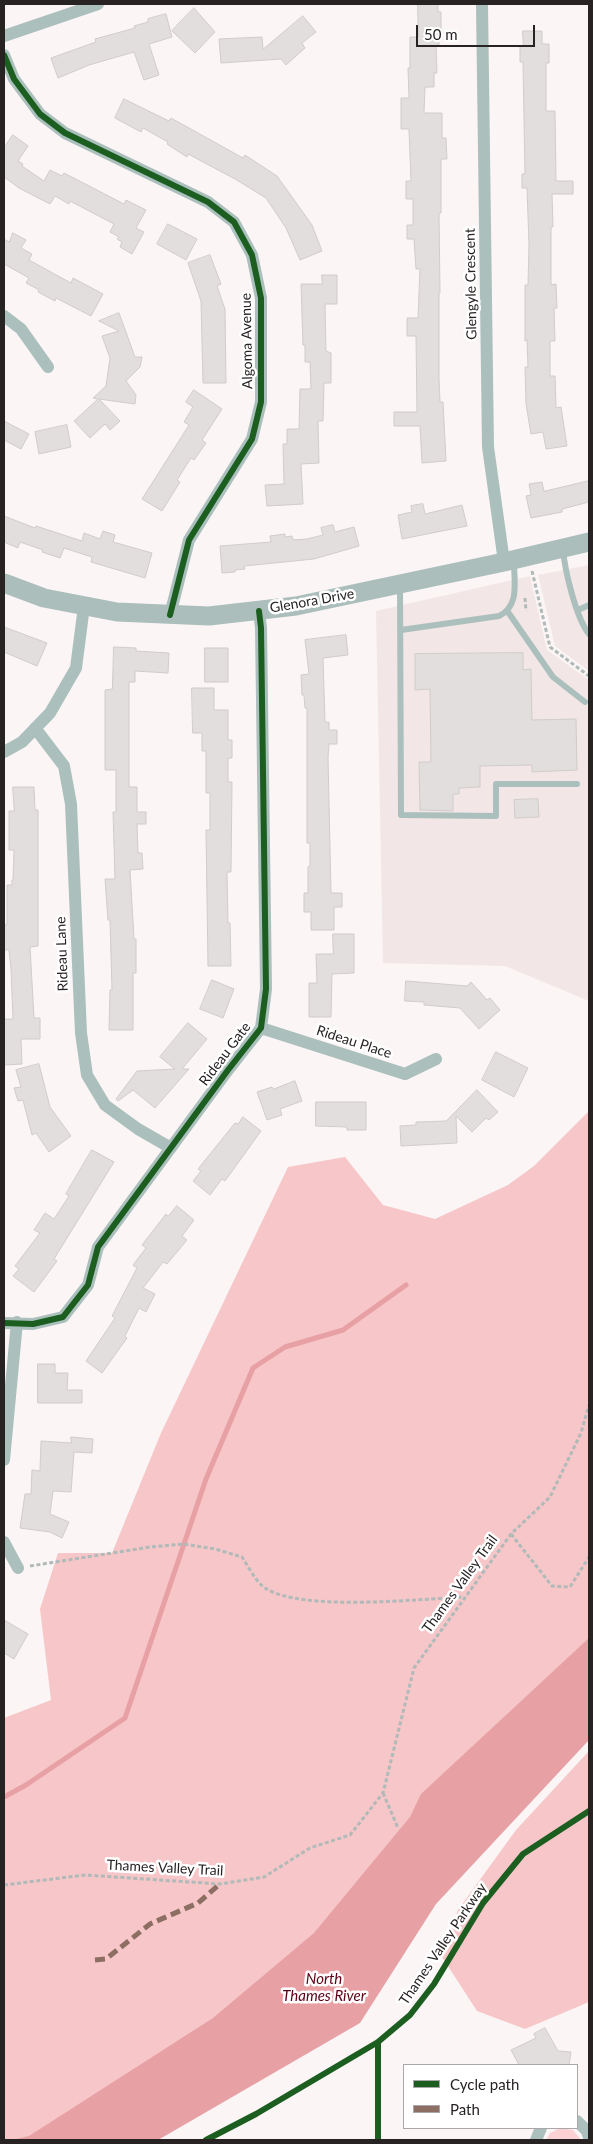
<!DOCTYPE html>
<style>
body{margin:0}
#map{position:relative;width:593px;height:2144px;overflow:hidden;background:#fbf5f5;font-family:Lato,sans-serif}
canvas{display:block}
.frame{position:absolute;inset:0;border:5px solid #272323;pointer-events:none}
.legend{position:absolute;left:403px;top:2064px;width:175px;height:65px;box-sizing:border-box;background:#fff;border:1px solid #a9a7a7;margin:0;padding:6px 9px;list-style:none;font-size:15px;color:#272323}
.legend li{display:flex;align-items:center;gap:10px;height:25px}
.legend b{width:25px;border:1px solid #a9a7a7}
.scale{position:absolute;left:416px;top:25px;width:119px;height:22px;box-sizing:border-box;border:2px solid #272323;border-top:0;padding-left:6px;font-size:15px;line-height:18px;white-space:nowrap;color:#272323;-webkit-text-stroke:4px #fff;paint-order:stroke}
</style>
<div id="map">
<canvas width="593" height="2144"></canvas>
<div class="frame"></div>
<ul class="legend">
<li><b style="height:6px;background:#1b5e20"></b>Cycle path</li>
<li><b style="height:6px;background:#8d6e63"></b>Path</li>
</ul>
<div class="scale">50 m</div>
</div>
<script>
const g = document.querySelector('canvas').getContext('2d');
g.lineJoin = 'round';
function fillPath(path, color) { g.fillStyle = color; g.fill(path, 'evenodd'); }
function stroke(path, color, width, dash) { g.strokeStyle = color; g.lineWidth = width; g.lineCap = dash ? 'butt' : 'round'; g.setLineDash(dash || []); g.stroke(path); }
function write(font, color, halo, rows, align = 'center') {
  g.font = font + ' Lato,sans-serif'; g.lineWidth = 5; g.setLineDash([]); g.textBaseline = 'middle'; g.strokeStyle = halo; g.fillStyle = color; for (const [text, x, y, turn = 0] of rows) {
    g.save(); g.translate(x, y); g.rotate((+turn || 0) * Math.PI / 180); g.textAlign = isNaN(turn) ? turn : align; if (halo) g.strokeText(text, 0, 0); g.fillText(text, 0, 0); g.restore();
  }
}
fillPath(new Path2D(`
 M589 565V671L555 646 538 575Z
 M530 576 547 650 589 680V1001L505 966 383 963 376 611Z`), '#f3e6e6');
fillPath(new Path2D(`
 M560 2128 573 2130 581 2140H546L550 2133Z`), '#fdd1d3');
fillPath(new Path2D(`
 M589 1111V1646L324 1931 223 2016 39 2134 14 2140H4V1718L51 1700 40 1609 58 1553H112L161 1433 288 1167 345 1157 383 1205 435 1219 508 1185 534 1166Z
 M589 1751V2002L525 2029 477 2011 442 1957 458 1910 516 1830Z`), '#f7c6c8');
fillPath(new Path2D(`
 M589 1638V1740L436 1904 360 2023 158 2140H12L29 2136 213 2018 314 1933 410 1817 421 1794Z`), '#e7a0a4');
stroke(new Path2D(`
 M4 1797 26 1785 125 1718 206 1479 253 1368 285 1347 343 1330 406 1285`), '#e7a0a4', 5);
const building = new Path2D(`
 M418 4H438V12H441V31L439 32V45H436L437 73H434V87H425L424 113H442V138H446L447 159H441V213H439L440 293H439V378L440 402H443L446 461 422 463 420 426H394V412H417L416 336H407V318H418L420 269H416L414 239H407V225H413V199H406V181H411L409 129H401V98H409L408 68H410V37H418Z
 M194 8 215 32 195 53 172 31Z
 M166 14 172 37 149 44 159 75 144 80 134 52 89 65 58 78 51 58 96 42 95 39 135 28 134 26 148 22V19Z
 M303 16 316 32 302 43 305 48 286 65 281 59 221 63 219 39 262 37 263 49Z
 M523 31H542V44H549V63H546V111H555L556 181H573V194H552L553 227H551V285L556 284 557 308H554L555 341H550V376H555L556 408 561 407 567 446 546 449 543 432 531 434 526 404 525 367H528L527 340 525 341V285H528L529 244 527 188H522V174H525L523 62H520V46H523Z
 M124 99 169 121 171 118 243 158 245 155 277 176 312 225 322 251 300 260 286 228 266 198 235 179 188 154 187 157 176 150 167 144 168 142 143 128 141 132 115 118Z
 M13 135 28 146 18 161 23 164 22 166 44 181 50 170 62 176 64 173 124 204 126 200 146 210 136 228 144 232 132 254 120 247 122 242 117 239 119 237 110 232 114 224 70 201 69 204 55 196 50 204 19 188 4 177V148Z
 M168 224 197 239 186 260 157 244Z
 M13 233 26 240 21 248 32 254 29 260 71 283 73 278 103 294 91 316 56 298 55 301 38 292 39 290 26 283 29 278 4 264V239L9 242Z
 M210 255 221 284 217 286 225 309 226 383H203L201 301 188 263Z
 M322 275H337V304H325L326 351 331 353V383H324L323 421H318L319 463 301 464 303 504 267 506 265 485 284 484 283 444H287V429H299L300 389H311L310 362H305V345H303L301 284H322Z
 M119 313 135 357H142L140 367 126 381 136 395 135 404 99 399 120 421 110 430 105 424 90 438 74 421 98 399 93 398 106 386 110 358 102 336 119 331 99 321Z
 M194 390 222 409 202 440 206 443 194 460 191 458 177 480 180 482 162 511 142 499 189 425 184 422 193 407 186 402Z
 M4 421 29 434 21 449 4 440Z
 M67 425 71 447 39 454 35 432Z
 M589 481V502L562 509V512L531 518 526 496 531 495 529 484 542 482 544 491Z
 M423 504 425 514 462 505 467 526 402 539 398 515 412 512 411 506Z
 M4 516 35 528 36 526 82 541 84 533 100 539 103 531 115 535 113 542 152 553 145 578 91 562 92 557 64 548 60 558 42 552 43 550 20 542 18 548 4 542Z
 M333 525 335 532 354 527 359 546 314 559 244 566 245 569 235 570V572L222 573 220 546 271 542 270 536 285 534V537L292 536 293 540 307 539 323 535 321 528Z
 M4 627 47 643 37 666 4 652Z
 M346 635 348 655 323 658 325 722H329V730H337V744H329L328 757 331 893H342V907H334V930H311V912H304V893H308V867L310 866V843H307V708H305L304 695H302L301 675 309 674 305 640Z
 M114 647 136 648V651L169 653 168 673 135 671V682H129V787H137V812H146V824H137L138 853H142L143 869 130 870 134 939H136V973H133V1030H109L110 990H112L110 920H108L105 879H115L113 812H116V770H105V690L112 689Z
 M205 648H228V682H205Z
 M523 653V670L531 669 532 720 576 719 577 770 532 772V765L480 766V787L459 788V794H453V811L420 810 419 762H431L430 689 415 690V654Z
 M192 688H214V710H228V740H232V758H228V782H232L231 872H227L228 923H230L231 966H208L206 830H210V793H206V751H202V733H193Z
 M13 787H34L35 810H38V946L30 947 34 1018H40V1039H21L22 1064 4 1065V1019H13L11 969 9 950H4V925H7V885H12V880H13L14 850H9V811H14Z
 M538 799 539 817 515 818 514 800Z
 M333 934H354V973L332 974 331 1017H309V983H317L316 954H333Z
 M212 980 234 989 223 1018 200 1009Z
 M406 981 467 986 471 982 487 1000 490 998 500 1010 479 1029 460 1008 424 1005V1002L405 1001Z
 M188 1023 207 1039 182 1069H189L155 1108 133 1090 118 1101 116 1099 137 1071 175 1069 160 1057Z
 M496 1052 528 1068 514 1097 482 1080Z
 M39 1064 50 1107 71 1136 49 1152 36 1133 32 1135 23 1100 18 1101 14 1088 21 1087 16 1070Z
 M295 1081 302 1101 280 1109 282 1115 267 1120 257 1092 272 1087 273 1089Z
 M477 1090 498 1112 489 1120 486 1118 472 1132 456 1116 457 1143 401 1146 400 1126 416 1125V1122L446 1121Z
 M316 1102H366V1130H347V1127L316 1126Z
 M243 1117 261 1131 225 1181 222 1179 210 1195 193 1181 201 1171 198 1169 235 1123 238 1124Z
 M92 1150 114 1162 54 1259 57 1261 34 1292 13 1276 19 1269 15 1266 40 1233 34 1230 45 1213 54 1219 69 1196 66 1194Z
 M177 1206 194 1220 182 1236 187 1240 167 1264 163 1262 143 1288 155 1294 146 1312 139 1308 125 1336 127 1338 102 1373 86 1361 115 1318 112 1316 137 1268 133 1265 146 1248 142 1245 166 1214 168 1216Z
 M38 1364H55V1373H68L67 1390H82V1403H38Z
 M71 1437 93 1439 92 1453 74 1452 71 1492 53 1491 50 1514 69 1522 62 1538 50 1532 20 1528 25 1494H31L32 1470 40 1471 41 1441 71 1443Z
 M4 1620 28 1634 14 1659 4 1653Z
 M545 2028 558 2051 571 2052 569 2065H519L511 2050 536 2038 534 2034Z`);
fillPath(building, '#e3dede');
stroke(building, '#d0cccc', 1);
stroke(new Path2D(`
 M532 571 550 647 589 676
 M525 598 526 611
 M511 1534 552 1586 570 1587 589 1557
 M30 1566 150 1547 184 1544 215 1549 242 1557C248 1566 256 1582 265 1588 302 1612 417 1599 464 1597
 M383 1793 398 1828
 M4 1885 85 1875 220 1884 264 1877 310 1848 350 1835 383 1793 414 1668 511 1534 550 1497 581 1433 589 1405`), '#afbab9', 3, [4, 2.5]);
stroke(new Path2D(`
 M563 550C565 571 576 618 589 634
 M400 585 401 815 496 816V784H577
 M578 610 589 605
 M508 612 553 677 585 702
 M401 630 499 616C520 606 514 582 514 562`), '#abbfbc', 6);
stroke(new Path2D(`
 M482 4 488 447 504 562
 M4 36 98 4
 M4 55 14 79 40 114 65 133 208 202 234 222 252 255 261 298V402L252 439 189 540 170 615
 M4 316 21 329 48 367
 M35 728 64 766 71 804 81 1033 87 1075 105 1105 138 1129 171 1148
 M4 752 22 742 50 713 76 668 84 606
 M261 1028 405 1074 436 1059
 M4 1323 33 1324 63 1317 88 1285 98 1247 228 1070 261 1028 266 989 261 628 259 611
 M4 1460 17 1322
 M4 1542 18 1568
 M577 2121 587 2131 589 2137
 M536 2140 541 2128`), '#abbfbc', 12);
stroke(new Path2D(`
 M4 583 44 598 117 612 209 616 296 606 504 562 589 542`), '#abbebb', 19);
stroke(new Path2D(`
 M95 1960 106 1959 150 1924 198 1903 220 1884`), '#8d6e63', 5, [10, 5]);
stroke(new Path2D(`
 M4 55 14 79 40 114 65 133 208 202 234 222 252 255 261 298V402L252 439 189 540 170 615
 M4 1323 33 1324 63 1317 88 1285 98 1247 228 1070 261 1028 266 989 261 628 259 611
 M378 2042V2140
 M206 2140 256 2114 378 2042 410 2015 434 1984 483 1903 523 1854 589 1811`), '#1b5e20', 6);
write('14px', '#272323', '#fff', [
 ["Glengyle Crescent",471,284,-91],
 ["Algoma Avenue",247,341,-91],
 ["Glenora Drive",312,601,-10],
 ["Rideau Lane",62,954,-92],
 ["Rideau Place",354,1042,18],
 ["Rideau Gate",225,1054,-53],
 ["Thames Valley Trail",460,1584,-54],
 ["Thames Valley Trail",165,1868,3],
 ["Thames Valley Parkway",443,1944,-56]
]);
write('italic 15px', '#5d0017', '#fff', [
 ["North",324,1979],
 ["Thames River",324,1996]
]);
</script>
